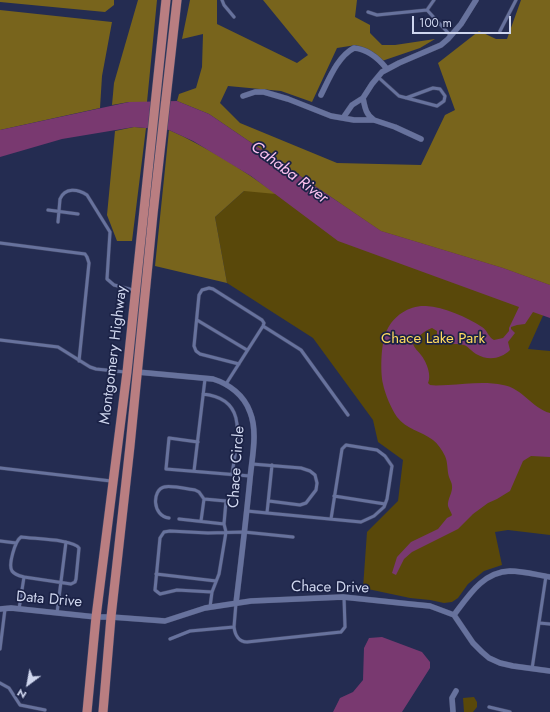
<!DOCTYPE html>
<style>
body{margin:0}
#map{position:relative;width:550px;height:712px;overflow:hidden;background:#242c51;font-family:Jost,sans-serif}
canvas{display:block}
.north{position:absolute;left:8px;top:664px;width:40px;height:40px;-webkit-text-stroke:3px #1b2246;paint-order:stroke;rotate:212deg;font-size:11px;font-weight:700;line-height:16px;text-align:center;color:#cfd6ee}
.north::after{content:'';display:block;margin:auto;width:14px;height:18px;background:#cfd6ee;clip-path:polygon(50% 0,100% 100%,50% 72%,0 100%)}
.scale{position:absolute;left:412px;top:16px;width:99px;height:18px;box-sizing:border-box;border:2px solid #cfd6ee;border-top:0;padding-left:5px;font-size:12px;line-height:14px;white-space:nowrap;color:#cfd6ee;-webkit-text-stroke:3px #1b2246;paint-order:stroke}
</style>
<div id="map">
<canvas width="550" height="712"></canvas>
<div class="north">N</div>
<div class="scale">100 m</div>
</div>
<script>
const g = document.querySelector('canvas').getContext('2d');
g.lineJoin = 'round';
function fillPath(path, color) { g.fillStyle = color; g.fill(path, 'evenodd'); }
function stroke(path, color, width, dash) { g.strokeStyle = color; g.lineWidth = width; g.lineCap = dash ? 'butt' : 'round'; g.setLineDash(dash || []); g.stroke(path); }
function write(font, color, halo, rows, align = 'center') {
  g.font = font + ' Jost,sans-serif'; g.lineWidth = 3.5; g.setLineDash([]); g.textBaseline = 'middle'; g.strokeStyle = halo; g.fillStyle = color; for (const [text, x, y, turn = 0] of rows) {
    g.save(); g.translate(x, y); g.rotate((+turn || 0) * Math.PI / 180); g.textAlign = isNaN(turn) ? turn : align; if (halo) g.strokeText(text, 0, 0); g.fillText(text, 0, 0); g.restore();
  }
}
fillPath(new Path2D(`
 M299 189 550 274V300L528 349 550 351V535L508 530 495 532 502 565 484 571 468 584 458 598 452 602 444 603 430 600 410 598 363 588 367 532 398 501 403 460 378 442 373 420 313 338 227 283 215 217 244 191Z
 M474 697 477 702V707L473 712H464L463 698Z`), '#59480a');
fillPath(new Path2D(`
 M0 0H114V5L105 12 0 2Z
 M138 0H157L147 102H129L112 105 114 83Z
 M190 0H217V24L297 63 308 55 263 0H357L355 17 370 25V33L382 45H395L435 39 420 48 379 62 356 45 337 48 312 102 281 91 228 86 220 103 240 123 337 163 421 165 445 115 455 110 438 63 479 31 496 39H507L521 0H550V285L503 268 381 231 209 114 177 101 179 94 196 88 202 67 203 34 182 39Z
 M0 10 112 22 102 76 100 108 0 130Z
 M134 127 146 128 132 241H117L107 215 115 131Z
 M169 130C207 147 242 169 276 194L244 191 215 217 227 283 155 266Z`), '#78641c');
fillPath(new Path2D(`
 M177 101 209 114 381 231 503 268 550 285V318L533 312 525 324 517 325 511 327V329L515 333 508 342 510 350C501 359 488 361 476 354 471 351 469 347 464 345 460 344 458 344 455 344 448 343 443 341 437 337V331L432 328C424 331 417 337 413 344 415 349 418 351 421 355 426 361 432 375 428 383L430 385C436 386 442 385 448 385 466 384 485 381 503 385 522 388 532 408 550 413V457L531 456 523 461 510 491 497 499 488 503 473 514 458 529 412 552 404 559 396 575 392 573 397 557 411 542 438 529 447 518 451 516 452 515C451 512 449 509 448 506 447 500 453 492 452 486 452 483 450 480 449 477 447 471 448 462 445 456 442 450 438 444 433 440 421 431 406 429 397 417 391 408 385 394 383 384 380 371 381 341 387 330 394 315 410 305 426 306 444 307 467 317 482 327 488 331 488 337 494 340L503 338 509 331V328L519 307 338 241 251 176 193 141 169 130 134 127 62 139 0 157V130L129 102Z
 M382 637 422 652 430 662V668L402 712H333L340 698 353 692 363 680 364 648 369 638Z`), '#793970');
const lane = new Path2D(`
 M222 0 224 5 234 17
 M427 10 434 0
 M368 12 377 15 427 10 451 36
 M500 31 516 0
 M378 77 399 96 437 106 444 101 445 96 440 89 433 88 406 98
 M48 210 78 214
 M58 222 60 199C65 187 78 189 87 195L110 232 107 279 114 285 133 290
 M0 243 85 254 87 257 89 263 79 361
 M197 320 247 350
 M263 326 301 350 348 415
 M0 340 58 347 90 367 96 369 125 372
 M226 384 263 326 264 323 262 320 213 289 209 288 202 290 199 295 194 346 196 351 200 354 239 364
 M203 394C251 399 236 442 232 475
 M198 442 169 438 166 469 250 476
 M252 464 301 468 310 471 315 475 317 483 316 490 306 503 300 505 269 501
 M0 468 111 481
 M194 471 205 379
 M334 496 385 504
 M204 499 226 501 224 524 226 532 219 574 212 592 210 607
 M247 511 267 513 272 465
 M267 513 361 522 374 516 384 507 387 499 392 466 385 456 377 450 346 445 342 449 331 519
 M169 518C152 516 152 490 164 487 171 485 187 489 195 490L199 492 204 499 201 521
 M179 519 224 524
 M0 541 16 543
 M156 574 216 581
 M212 592 177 590 160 594 155 590 160 538 164 532 170 531 208 533 244 532 293 537
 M19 609 24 577 71 584 75 582 76 579 79 548C73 539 33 539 21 537 15 541 8 565 12 571 15 575 20 576 24 577
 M57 613 66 542
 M539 623 550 624
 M234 627C235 635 239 642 247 642L341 632 345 627 344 597
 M170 639 190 631 234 627 236 603
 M0 649 5 609
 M532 669 546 576
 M0 683 9 688 20 705 45 710
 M489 707 510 712`);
const street = new Path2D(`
 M321 95C329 79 338 56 354 48 367 49 379 59 387 69
 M243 96 255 92H264L288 99 331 116 354 120H374L395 127 421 139
 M363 98C365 108 366 115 374 120
 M343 118 352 105 363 98 372 84 382 72 399 63 441 45 448 39 461 24 476 0
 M137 372 213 379C229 384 244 395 250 412 258 432 252 457 250 479 246 520 241 562 236 603
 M0 609 11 608 96 617H111L165 621 205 608 251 601 343 597 410 604 430 606 454 615 473 643 482 652 489 658 500 663 513 666 550 671
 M454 615C469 595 483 572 510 571 523 571 537 575 550 577
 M453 712 452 698 456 691`);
const primary = new Path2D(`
 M87 712 96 617 127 372 166 0
 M103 712 111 617 130 446 153 214 177 0`);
stroke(lane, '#404666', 4);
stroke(street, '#404666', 6);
stroke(primary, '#404666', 10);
stroke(lane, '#67729d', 3);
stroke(street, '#67729d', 5.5);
stroke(primary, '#b97e81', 9);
write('15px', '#feda60', '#1b2246', [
 ["Chace Lake Park",433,339]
]);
write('15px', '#cfd6ee', '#1b2246', [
 ["Montgomery Highway",114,355,-83],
 ["Chace Circle",237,467,-86],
 ["Chace Drive",330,588,1],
 ["Data Drive",49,600,5]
]);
write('italic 16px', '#fbc2f0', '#1b2246', [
 ["Cahaba River",289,173,37]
]);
</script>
